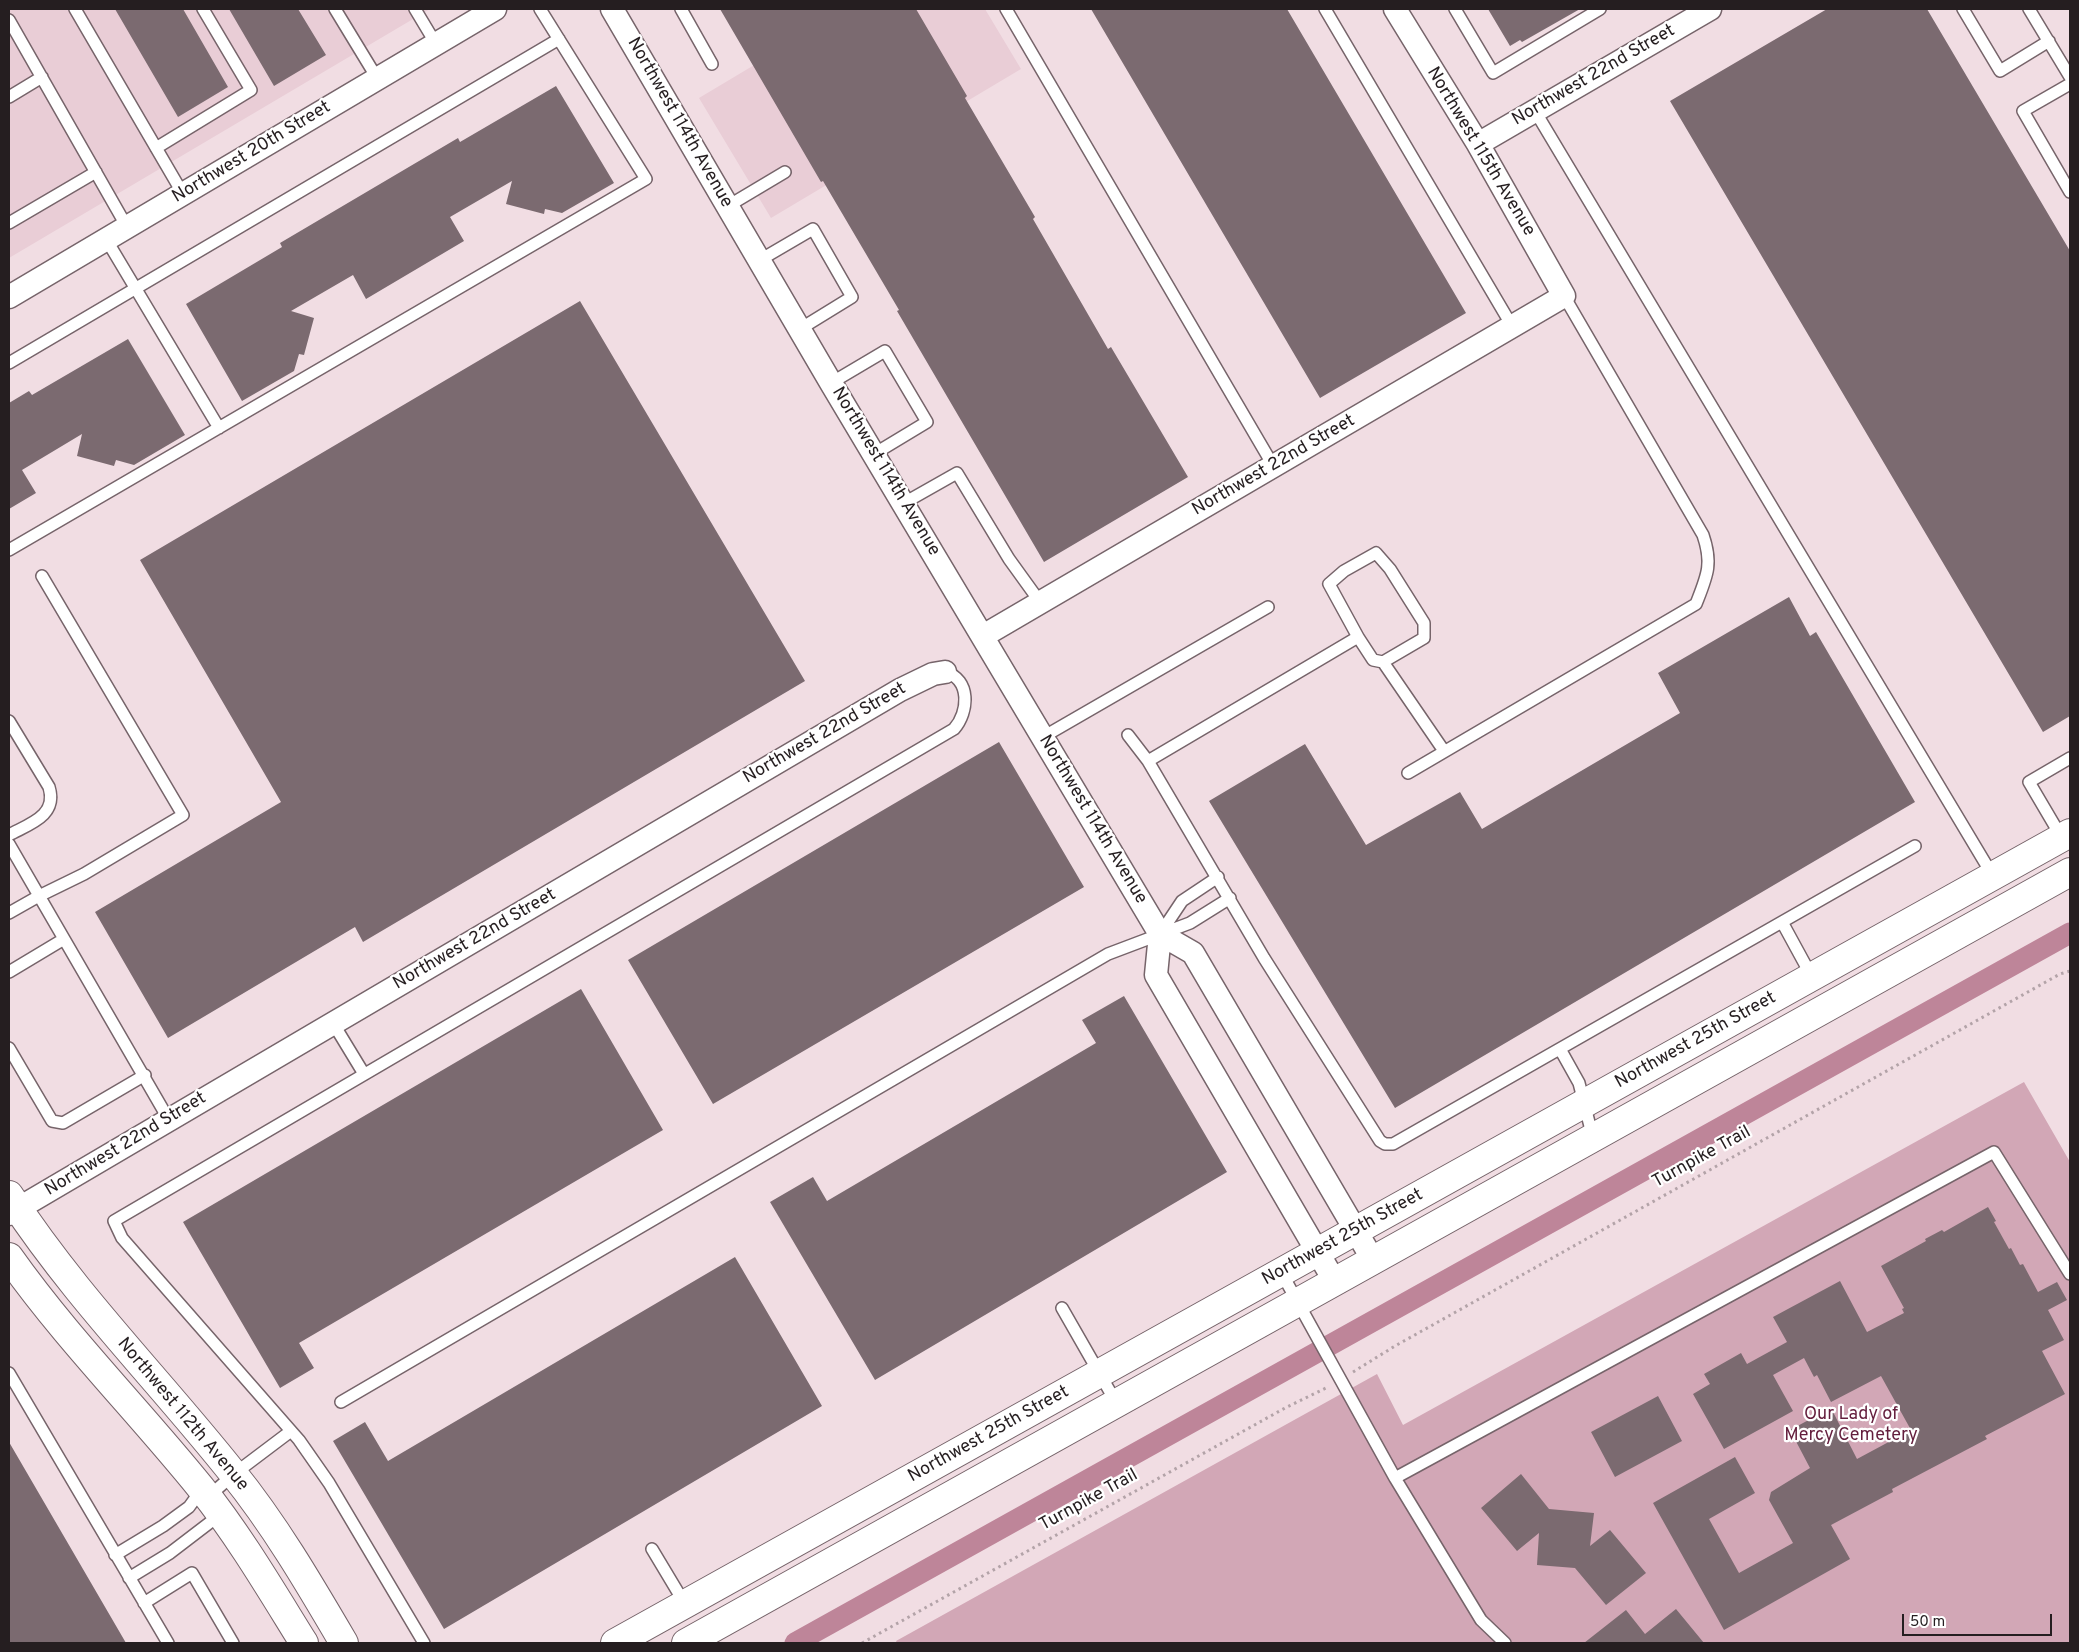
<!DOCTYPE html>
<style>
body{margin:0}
#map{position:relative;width:2079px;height:1652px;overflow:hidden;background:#f1dde3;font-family:Overpass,sans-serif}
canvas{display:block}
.frame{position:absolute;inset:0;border:10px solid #251e20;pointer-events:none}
.scale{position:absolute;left:1902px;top:1614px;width:150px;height:22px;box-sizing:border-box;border:2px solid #251e20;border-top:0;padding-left:6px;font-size:15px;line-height:18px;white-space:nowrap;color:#251e20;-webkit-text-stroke:4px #fff;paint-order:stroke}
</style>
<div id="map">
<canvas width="2079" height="1652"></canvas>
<div class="frame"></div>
<div class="scale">50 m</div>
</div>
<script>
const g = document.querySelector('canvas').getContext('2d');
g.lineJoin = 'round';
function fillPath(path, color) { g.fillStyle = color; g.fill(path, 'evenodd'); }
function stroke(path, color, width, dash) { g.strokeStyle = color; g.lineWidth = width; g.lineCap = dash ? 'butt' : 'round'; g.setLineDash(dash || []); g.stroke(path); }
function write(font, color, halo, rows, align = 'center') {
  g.font = font + ' Overpass,sans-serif'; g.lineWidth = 4.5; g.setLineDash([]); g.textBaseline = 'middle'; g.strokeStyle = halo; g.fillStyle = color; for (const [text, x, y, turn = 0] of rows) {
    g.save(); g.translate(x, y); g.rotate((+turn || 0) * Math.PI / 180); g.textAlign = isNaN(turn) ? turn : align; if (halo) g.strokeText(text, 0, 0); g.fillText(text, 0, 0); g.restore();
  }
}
fillPath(new Path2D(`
 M9 9H430L9 258Z
 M848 9H985L1021 69 771 218 699 98Z`), '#e9cdd6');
fillPath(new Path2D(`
 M2024 1082 2070 1162V1643H897L896 1641 1377 1374 1403 1425Z`), '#d2a7b6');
stroke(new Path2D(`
 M795 1643 2070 933`), '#be8599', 21);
fillPath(new Path2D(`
 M115 9H183L228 87 178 117Z
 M229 9H298L326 55 274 86Z
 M720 9H916L967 96 965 98 1035 217 1033 219 1108 349 1111 347 1188 477 1044 562 897 311 899 310 823 181 821 182Z
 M1091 9H1287L1466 313 1320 398Z
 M1488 9H1580L1522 42 1520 40 1510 46Z
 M1827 9H1927L2070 251V716L2043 732 1670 101Z
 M556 86 614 183 562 213 545 209 544 214 506 204 512 181 450 217 464 241 366 299 353 275 291 311 314 318 304 355 299 354 294 371 242 401 186 304 282 247 280 243 458 138 460 142Z
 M580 301 805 681 363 942 355 927 168 1038 95 912 281 802 140 560Z
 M128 339 185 435 134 465 116 460 114 466 77 456 82 434 22 470 36 493 9 509V403L29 391 32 395Z
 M1789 597 1810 636 1816 632 1915 802 1395 1108 1209 801 1305 744 1366 845 1460 792 1482 829 1680 713 1658 673Z
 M999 742 1084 887 713 1104 628 960Z
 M581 989 663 1130 299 1343 314 1368 280 1388 183 1222Z
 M1124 996 1227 1172 875 1380 770 1202 813 1177 827 1201 1096 1043 1082 1020Z
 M1988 1207 1996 1221 1994 1222 2009 1249 2011 1248 2020 1265 2023 1264 2038 1292 2057 1282 2067 1300 2048 1310 2064 1340 2042 1351 2065 1394 1985 1436 1987 1439 1892 1489 1893 1492 1831 1525 1850 1559 1724 1630 1653 1503 1735 1457 1755 1493 1709 1519 1739 1573 1793 1543 1769 1500 1771 1492 1810 1468 1790 1430 1831 1408 1857 1459 1911 1430 1881 1376 1831 1402 1817 1375 1814 1377 1804 1358 1773 1375 1793 1411 1724 1449 1693 1394 1710 1384 1704 1374 1741 1353 1747 1364 1787 1342 1773 1317 1840 1281 1867 1332 1904 1313 1902 1309 1904 1308 1881 1266 1926 1241 1925 1239 1942 1230 1944 1232Z
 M735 1257 822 1406 444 1629 333 1441 365 1422 388 1461Z
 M1658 1396 1682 1441 1615 1477 1591 1432Z
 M9 1442 126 1643H9Z
 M1521 1474 1549 1509 1594 1513 1590 1546 1610 1530 1646 1573 1606 1605 1575 1568 1537 1565 1539 1533 1517 1551 1481 1508Z
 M1676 1609 1704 1643H1584L1626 1610 1645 1634Z`), '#7b6a70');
const service = new Path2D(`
 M75 9 183 194
 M335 9 377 78
 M415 9 436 44
 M681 9 712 64
 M1006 9 1274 467
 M1325 9 1512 326
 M1455 9 1493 73 1600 9
 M1963 9 2000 71 2049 41
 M2029 9 2070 77
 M9 20 127 227
 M2070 84 2023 111 2070 192
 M9 97 42 77
 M1535 111 1993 876
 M156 148 251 90 203 9
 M728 206 785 172
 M9 223 96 172
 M106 239 219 428
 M760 260 813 229 852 297 800 329
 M9 363 559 39
 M831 383 885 351 927 422 874 454
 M904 503 957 473 1009 559 1040 602
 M9 550 646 179 540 9
 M1358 637 1373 660 1383 662
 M9 721 49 787C58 816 29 824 9 835
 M1128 735 1148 761 1264 958 1380 1141 1385 1144H1393L1915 846
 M1043 737 1268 607
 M1148 761 1358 637 1329 584 1344 571 1376 553 1390 569 1424 623V638L1383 662 1444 751
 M1408 773 1696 604C1707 576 1713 564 1703 535L1564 296
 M2062 838 2029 782 2070 758
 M9 844 169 1120
 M9 913 39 896 84 874 183 815 42 576
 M1782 922 1812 977
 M1160 934 1182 901 1218 877
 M9 972 64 939
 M333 1023 364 1074
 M9 1048 52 1121 63 1123 145 1075
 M1560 1049 1579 1083 1593 1138
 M1281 1272 1395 1478 1481 1620 1505 1643
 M1062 1308 1117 1404
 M9 1373 168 1643
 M341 1402 1108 954 1190 923 1230 898
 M1395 1478 1994 1152 2070 1274
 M208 1497 234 1474 291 1431
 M652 1549 685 1604
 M115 1555 163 1526 189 1507 202 1489
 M129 1578 170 1553 221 1514
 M144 1603 192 1573 233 1643
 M424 1643 329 1483 299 1440 122 1238 114 1221 954 729C969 712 971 679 945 672`);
const minor = new Path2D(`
 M612 9 831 383 1160 934 1193 953 1373 1260
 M1478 144 1710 9
 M9 297 495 9
 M983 636 1564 296 1478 144 1395 9
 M1160 934 1156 975 1335 1282
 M9 1214 900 690 933 674 945 672`);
const tertiary = new Path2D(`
 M9 1195C74 1295 158 1379 232 1472 275 1525 310 1585 344 1643
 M9 1257C67 1339 138 1410 201 1488 240 1537 271 1590 304 1643`);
const secondary = new Path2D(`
 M615 1643 2070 833
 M686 1643 2070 872`);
stroke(service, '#76646a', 14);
stroke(minor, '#76646a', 25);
stroke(tertiary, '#76646a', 30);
stroke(secondary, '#76646a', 30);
stroke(new Path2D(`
 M1353 1372 1395 1346 2060 974 2070 971
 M862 1643 1285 1408 1328 1387`), '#b3a3a8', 3, [2.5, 4]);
stroke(service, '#fff', 11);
stroke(minor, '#fff', 22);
stroke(tertiary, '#fff', 28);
stroke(secondary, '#fff', 28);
write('18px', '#251e20', '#fff', [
 ["Northwest 22nd Street",1594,76,-30],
 ["Northwest 114th Avenue",679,123,60],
 ["Northwest 115th Avenue",1480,152,59],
 ["Northwest 20th Street",252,153,-31],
 ["Northwest 22nd Street",1274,466,-30],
 ["Northwest 114th Avenue",885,472,59],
 ["Northwest 22nd Street",825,734,-30],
 ["Northwest 114th Avenue",1092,820,59],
 ["Northwest 22nd Street",475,940,-30],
 ["Northwest 25th Street",1696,1041,-29],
 ["Northwest 22nd Street",126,1145,-31],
 ["Turnpike Trail",1702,1158,-29],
 ["Northwest 25th Street",1343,1238,-29],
 ["Northwest 112th Avenue",182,1415,50],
 ["Northwest 25th Street",989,1435,-29],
 ["Turnpike Trail",1089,1501,-29]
]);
write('18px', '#641e3d', '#fff', [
 ["Our Lady of",1851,1415],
 ["Mercy Cemetery",1851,1436]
]);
</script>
